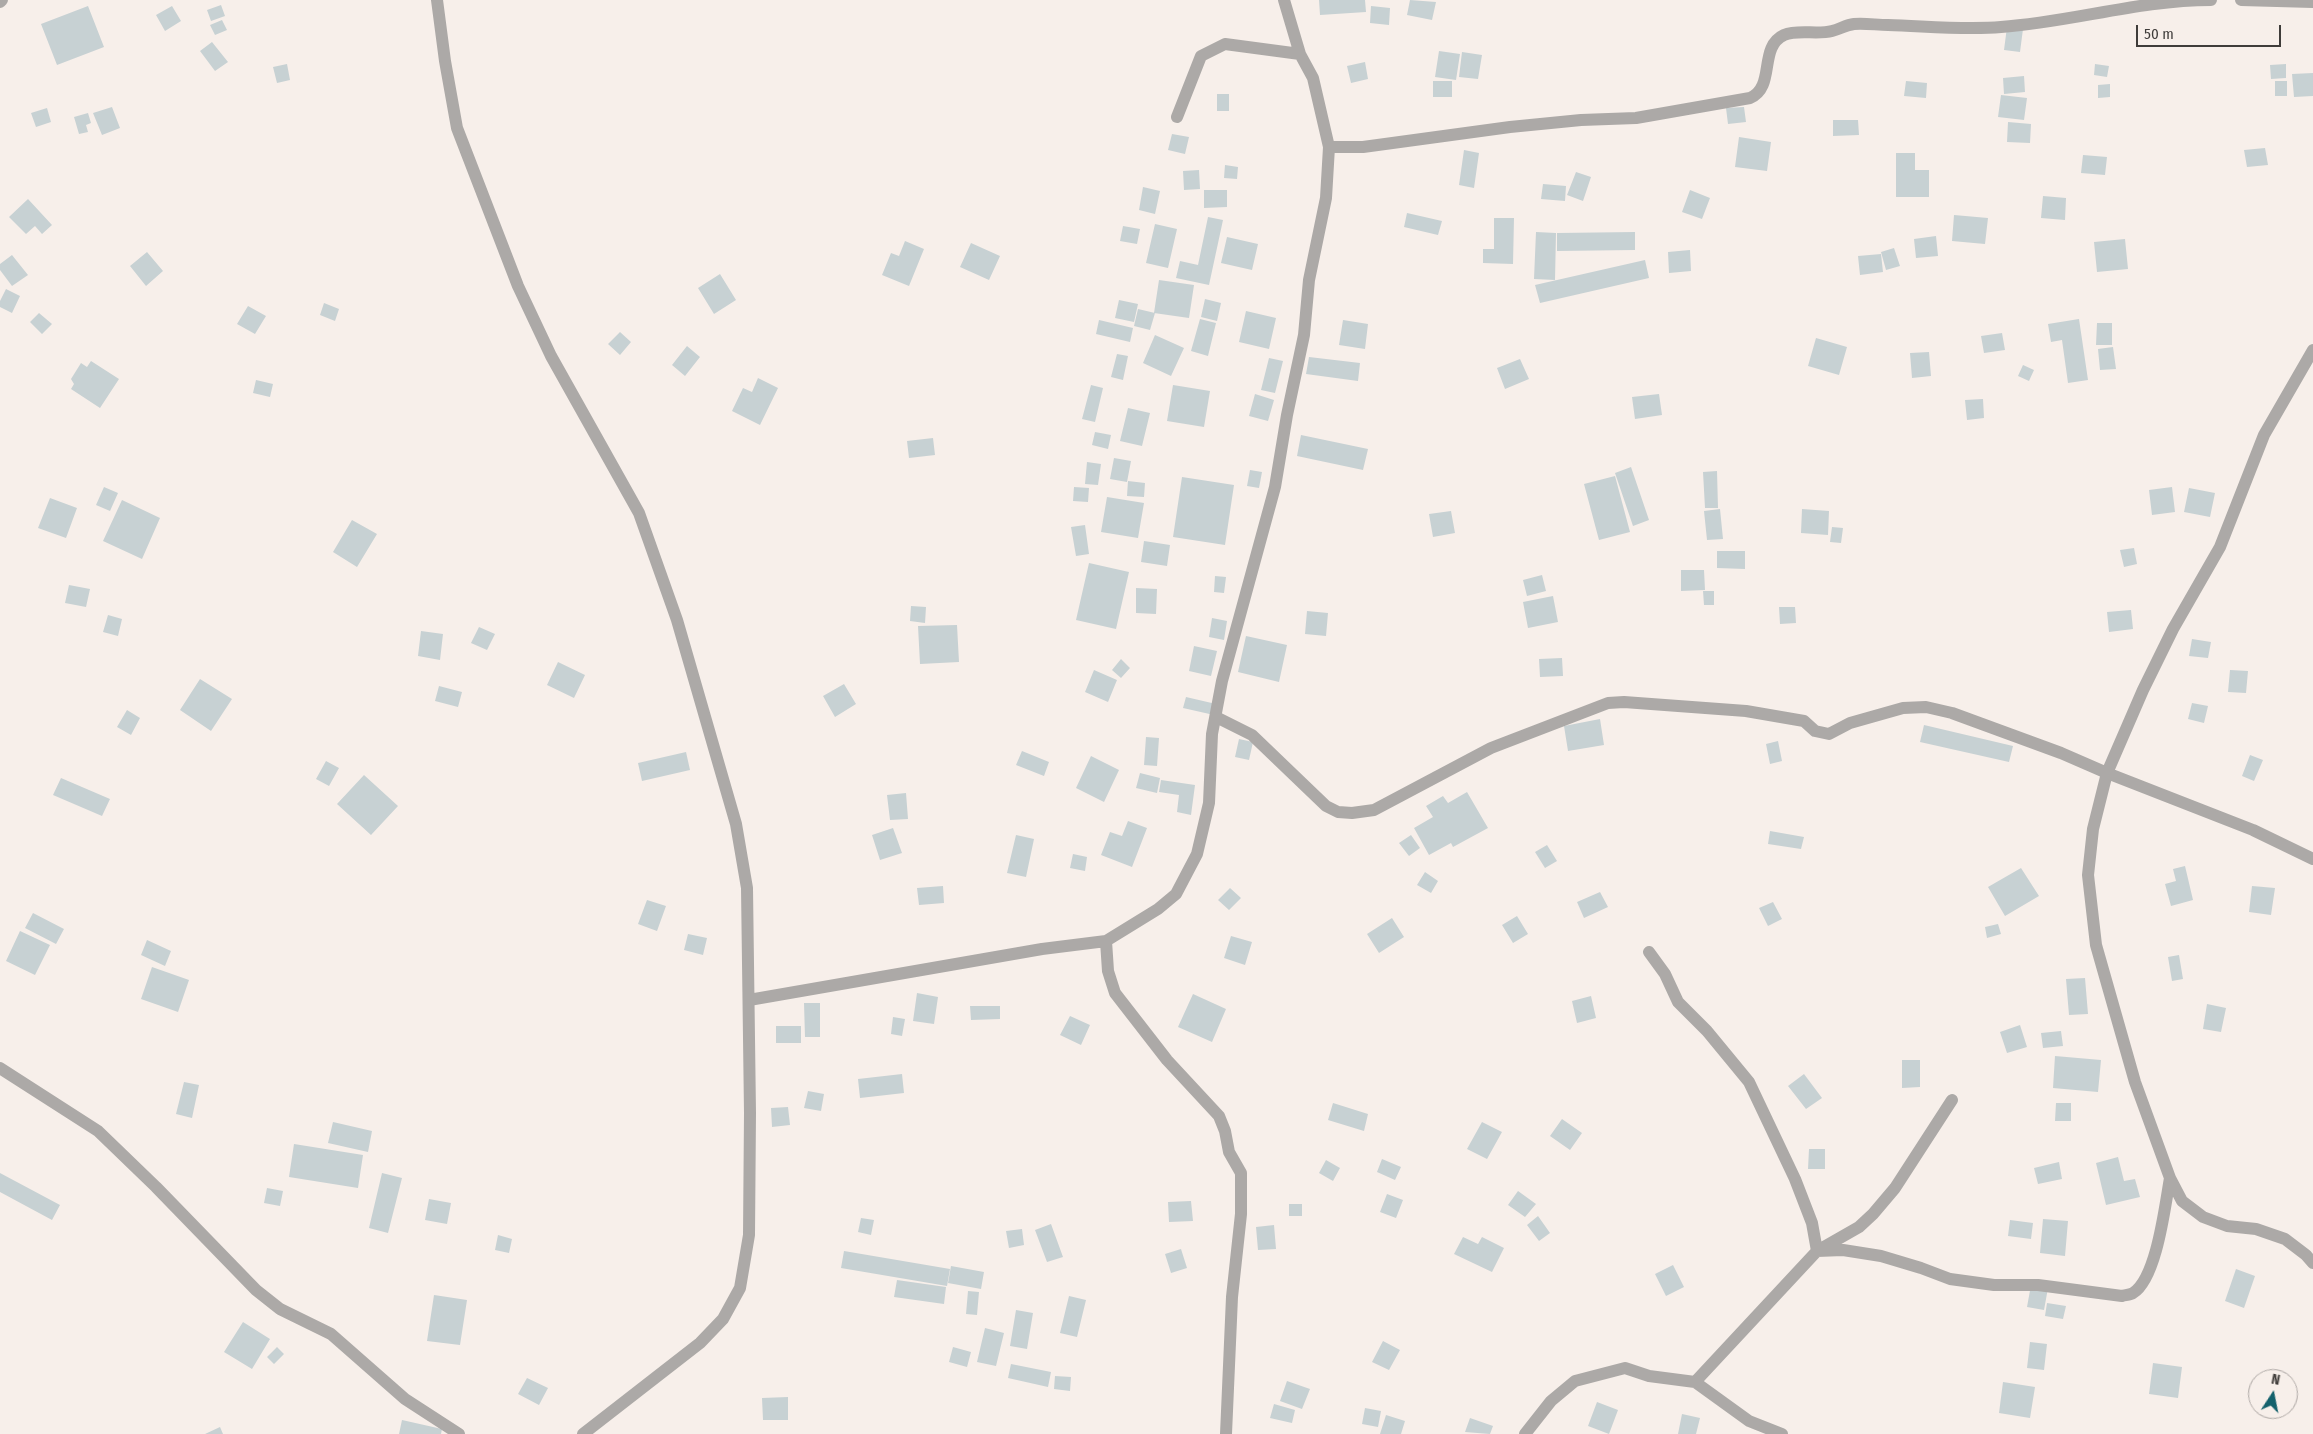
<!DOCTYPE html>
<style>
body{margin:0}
#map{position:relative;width:2313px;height:1434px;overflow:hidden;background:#f7efea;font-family:"Fira Sans Condensed",sans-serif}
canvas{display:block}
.north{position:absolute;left:2248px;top:1369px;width:50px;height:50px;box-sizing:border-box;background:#f7efea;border:1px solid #ada7a4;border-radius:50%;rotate:11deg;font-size:14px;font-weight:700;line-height:20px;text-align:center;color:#3f3c3a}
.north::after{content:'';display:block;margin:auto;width:18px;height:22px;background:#14616c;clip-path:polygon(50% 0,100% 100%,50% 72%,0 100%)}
.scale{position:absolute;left:2136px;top:25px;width:145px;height:22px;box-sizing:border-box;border:2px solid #3f3c3a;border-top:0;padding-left:6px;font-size:15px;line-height:18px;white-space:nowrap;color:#3f3c3a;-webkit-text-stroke:4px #f7efea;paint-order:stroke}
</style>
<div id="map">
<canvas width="2313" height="1434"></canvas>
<div class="north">N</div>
<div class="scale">50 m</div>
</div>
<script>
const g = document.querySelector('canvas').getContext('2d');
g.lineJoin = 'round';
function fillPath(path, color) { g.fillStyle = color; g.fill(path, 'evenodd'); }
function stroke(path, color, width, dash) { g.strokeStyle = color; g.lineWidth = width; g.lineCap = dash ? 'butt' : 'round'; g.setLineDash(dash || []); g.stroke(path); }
fillPath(new Path2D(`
 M1319 0H1365L1366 12 1320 15Z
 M1410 0 1436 2 1432 20 1407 15Z
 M221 5 225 16 211 21 207 10Z
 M88 6 104 47 57 65 41 24Z
 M172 6 181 21 165 31 156 15Z
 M1371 6 1390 8 1389 25 1370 23Z
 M222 20 227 30 215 35 210 25Z
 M2007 27 2023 29 2020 52 2004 50Z
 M212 42 228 62 215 71 200 51Z
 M1439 51 1460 54 1456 80 1435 77Z
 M1462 52 1482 55 1478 79 1459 77Z
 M1365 62 1368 79 1351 83 1347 66Z
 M287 64 290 80 277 83 273 67Z
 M2095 64 2109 66 2107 77 2094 75Z
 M2286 64V78L2271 79 2270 65Z
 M2313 73V96L2294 97 2292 74Z
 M2024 76 2025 92 2004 94 2003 78Z
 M1433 81H1452V97H1433Z
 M1906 81 1927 83 1926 98 1904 96Z
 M2275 81H2287V96H2275Z
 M2110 84V97L2098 98V85Z
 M1217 94H1229V111H1217Z
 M2001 95 2027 98 2024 120 1998 117Z
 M112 107 120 128 102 135 93 113Z
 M1744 107 1746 122 1728 124 1726 108Z
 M47 108 51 122 36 127 31 113Z
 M88 113 91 123 86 125 88 132 79 134 74 117Z
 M1833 120H1858L1859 135 1833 136Z
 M2008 122 2031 124 2030 143 2007 142Z
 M1172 134 1189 137 1185 154 1168 150Z
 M1739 137 1771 142 1767 171 1735 167Z
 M2265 148 2268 165 2247 167 2244 150Z
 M1464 150 1479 153 1474 188 1459 185Z
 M1896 153H1915V170H1929V197H1896Z
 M2083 155 2107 157 2105 175 2081 173Z
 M1225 165 1238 167 1237 179 1224 178Z
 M1199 170 1200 189 1184 190 1183 171Z
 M1576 172 1591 177 1583 201 1567 195Z
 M1543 184 1566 186 1565 201 1541 199Z
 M1143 187 1160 191 1155 214 1139 210Z
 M1204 190H1227V207L1204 208Z
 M1690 190 1710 198 1702 219 1682 212Z
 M2043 196 2066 198 2065 220 2041 218Z
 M28 199 52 225 42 234 35 226 26 234 9 217Z
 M1407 213 1442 221 1438 235 1404 227Z
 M1954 215 1988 218 1985 244 1952 241Z
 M1208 217 1223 220 1209 285 1176 278 1180 261 1198 265Z
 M1494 218H1514L1513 264 1483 263V249H1494Z
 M1155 224 1177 229 1168 268 1146 263Z
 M1123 226 1140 229 1137 244 1120 241Z
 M1536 232 1556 233 1555 280 1534 279Z
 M1635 232V250L1557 251V233Z
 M1936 236 1938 256 1916 258 1914 239Z
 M1227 237 1258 244 1252 270 1221 263Z
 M2125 239 2128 269 2097 272 2094 242Z
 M905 241 924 249 909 286 882 275 891 253 899 256Z
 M971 243 1000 256 989 280 960 267Z
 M1894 248 1900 266 1886 270 1881 252Z
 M1690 250 1691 271 1669 273 1668 252Z
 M147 252 163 271 146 286 130 266Z
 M1881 254 1883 272 1860 275 1858 256Z
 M12 255 28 275 12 286 0 270V264Z
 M1645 260 1649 278 1540 303 1535 285Z
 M720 274 736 300 714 314 698 288Z
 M1159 280 1194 285 1189 318 1154 313Z
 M6 289 20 296 12 313 0 307V301Z
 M1205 299 1221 303 1217 321 1201 317Z
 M1119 300 1138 304 1134 322 1115 318Z
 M324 303 339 309 335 321 320 315Z
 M248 306 266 316 255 334 237 324Z
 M1138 309 1155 313 1150 330 1134 326Z
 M1246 311 1276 318 1269 349 1239 342Z
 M39 313 52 324 42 334 30 322Z
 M1200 319 1216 323 1208 356 1191 351Z
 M2079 319 2088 380 2068 383 2062 340 2051 342 2048 324Z
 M1099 320 1133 328 1130 342 1096 334Z
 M1343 320 1368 324 1365 349 1339 345Z
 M2097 323H2112V345H2096Z
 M620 332 631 342 620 355 608 344Z
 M2002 333 2005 350 1984 353 1981 336Z
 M1155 335 1184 348 1171 376 1143 363Z
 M1816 338 1847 347 1839 375 1808 366Z
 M687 346 700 357 685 376 672 365Z
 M2113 347 2116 369 2100 370 2098 349Z
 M1929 352 1931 376 1912 378 1910 353Z
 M1117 354 1128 356 1123 380 1111 377Z
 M1309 357 1360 363 1358 381 1306 374Z
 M1269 358 1283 361 1275 393 1261 390Z
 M1520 359 1529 379 1505 389 1497 368Z
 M91 361 119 379 100 408 71 389 74 384 71 379 81 363 87 367Z
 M2023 365 2034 370 2029 381 2018 376Z
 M758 378 778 388 760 425 732 411 743 388 752 392Z
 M256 380 273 384 270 397 253 393Z
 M1091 385 1103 388 1095 422 1082 419Z
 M1173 385 1210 391 1204 427 1167 421Z
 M1255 394 1274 400 1268 421 1249 416Z
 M1659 394 1662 415 1635 419 1632 397Z
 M1983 399 1984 418 1967 420 1965 400Z
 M1128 408 1150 413 1142 446 1120 441Z
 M1095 432 1111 435 1108 449 1092 445Z
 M1301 435 1368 449 1363 470 1297 456Z
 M933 438 935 455 909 458 907 441Z
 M1114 458 1131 461 1127 482 1110 479Z
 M1087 462 1101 464 1098 485 1085 484Z
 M1631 467 1649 520 1633 526 1615 473Z
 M1250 470 1262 472 1259 488 1247 486Z
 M1717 471 1718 508H1705L1703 472Z
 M1615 476 1630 532 1599 540 1584 484Z
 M1182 477 1234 485 1225 545 1173 537Z
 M1128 481 1145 483 1144 497 1127 496Z
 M104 487 118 493 110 511 96 505Z
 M1074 487 1089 488 1088 502 1073 501Z
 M2172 487 2175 512 2152 515 2149 490Z
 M2189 488 2215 493 2210 517 2184 512Z
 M1107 497 1144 503 1138 538 1101 532Z
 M50 498 77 508 66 538 38 528Z
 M122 500 160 518 142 559 103 541Z
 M1720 509 1723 539 1707 540 1704 511Z
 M1802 509 1829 511 1828 535 1801 533Z
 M1451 511 1455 533 1433 537 1429 514Z
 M352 520 377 534 357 567 333 552Z
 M1085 525 1089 554 1076 556 1071 527Z
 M1832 527 1843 528 1841 543 1830 542Z
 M1144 541 1170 545 1167 566 1141 562Z
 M2134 548 2137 564 2124 567 2120 550Z
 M1717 551H1745V569L1717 568Z
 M1089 563 1129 572 1116 629 1076 620Z
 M1681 570H1704L1705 590 1681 591Z
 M1542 575 1546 591 1527 596 1523 580Z
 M1215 576 1226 577 1224 593 1214 592Z
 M69 585 90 589 86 607 65 603Z
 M1136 588 1157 589 1156 614 1136 613Z
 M1703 591H1714V605H1704Z
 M1553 596 1558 622 1528 628 1523 602Z
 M911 606 926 607 925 623 910 621Z
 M1779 607H1795L1796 623 1780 624Z
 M2131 610 2133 629 2109 632 2107 612Z
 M1307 611 1328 613 1326 636 1305 634Z
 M108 615 122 619 118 636 103 632Z
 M1212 618 1227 621 1224 640 1209 637Z
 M957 625 959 662 920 664 918 626Z
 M479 627 495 634 487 650 471 643Z
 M421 631 443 634 440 660 418 656Z
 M1246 636 1287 645 1279 682 1238 672Z
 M2192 639 2211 642 2208 658 2189 656Z
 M1194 646 1217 651 1211 676 1189 671Z
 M1562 658 1563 676 1540 677 1539 659Z
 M1121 659 1130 668 1121 678 1112 670Z
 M558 662 585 675 574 698 547 685Z
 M1094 670 1117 680 1108 702 1085 692Z
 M2230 670 2248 671 2246 693 2228 692Z
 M200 679 232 699 211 731 180 710Z
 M844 684 856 704 835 717 823 696Z
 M439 686 462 692 458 707 435 701Z
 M1186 697 1216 704 1214 715 1183 708Z
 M2192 703 2208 706 2204 723 2188 719Z
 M127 710 140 718 131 735 117 727Z
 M1600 719 1604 745 1568 751 1564 726Z
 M1924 725 2013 746 2009 762 1920 742Z
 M1146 737 1159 738 1157 766 1144 765Z
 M1239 739 1253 742 1249 760 1235 757Z
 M1778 741 1782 761 1770 764 1766 744Z
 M1022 751 1049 762 1044 776 1016 765Z
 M686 752 690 770 642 781 638 763Z
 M2250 755 2263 760 2254 781 2242 776Z
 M1091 756 1119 770 1104 802 1076 788Z
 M326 761 339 768 329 786 316 779Z
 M1140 773 1160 778 1157 793 1136 788Z
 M364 775 398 806 371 835 337 804Z
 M61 778 110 799 102 816 53 795Z
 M1161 780 1195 785 1191 815 1177 812 1179 795 1159 792Z
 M1467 792 1488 828 1453 847 1451 843 1429 855 1414 828 1433 817 1426 806 1443 796 1448 803Z
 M906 793 908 819 890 820 887 795Z
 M1128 821 1147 828 1132 867 1101 855 1110 832 1122 836Z
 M893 828 902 853 880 860 872 835Z
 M1770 831 1804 837 1801 849 1768 844Z
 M1016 835 1034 839 1026 877 1007 873Z
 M1411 835 1420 848 1409 856 1399 843Z
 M1547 845 1557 861 1545 868 1535 852Z
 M1073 854 1087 857 1085 871 1070 868Z
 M2185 866 2193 900 2171 906 2165 884 2176 881 2173 869Z
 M2021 868 2039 896 2005 916 1988 887Z
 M1425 872 1438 881 1431 893 1417 885Z
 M943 886 944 903 919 905 917 888Z
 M2252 886 2275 888 2271 915 2249 912Z
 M1230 888 1241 898 1229 910 1218 900Z
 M1600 892 1608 907 1584 918 1577 902Z
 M647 900 666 906 657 931 638 924Z
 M1773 902 1782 919 1768 926 1759 908Z
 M33 913 64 929 56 944 25 928Z
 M1517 916 1528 934 1513 943 1502 925Z
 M1392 918 1404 937 1379 953 1367 934Z
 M1998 924 2001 934 1987 938 1985 927Z
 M20 931 50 945 35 975 6 961Z
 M688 934 707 938 703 955 684 950Z
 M1231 936 1252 942 1245 965 1224 958Z
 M147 940 171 951 165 966 141 955Z
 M2179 955 2183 979 2172 981 2168 957Z
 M152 967 189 980 178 1012 141 999Z
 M2085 978 2088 1014 2069 1015 2066 979Z
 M917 993 938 997 934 1024 913 1021Z
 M1193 994 1226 1009 1212 1042 1178 1027Z
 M1591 996 1596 1018 1577 1023 1572 1001Z
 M804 1003H820V1037H805Z
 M2207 1004 2226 1008 2221 1032 2203 1029Z
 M970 1006H1000V1019L971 1020Z
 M1070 1016 1090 1025 1081 1045 1060 1035Z
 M893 1017 905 1019 902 1036 891 1034Z
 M2020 1025 2027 1047 2007 1053 2000 1032Z
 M776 1026H801V1043H776Z
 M2061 1031 2063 1046 2043 1048 2041 1033Z
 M2055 1056 2101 1060 2098 1092 2053 1088Z
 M1902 1060H1920V1087L1902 1088Z
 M902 1074 904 1093 860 1098 858 1079Z
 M1804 1074 1822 1098 1806 1109 1788 1086Z
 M184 1082 199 1085 192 1118 176 1114Z
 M808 1091 824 1094 821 1111 804 1108Z
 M1333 1103 1368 1114 1364 1131 1328 1120Z
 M2056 1103H2071V1121H2055Z
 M788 1107 790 1125 772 1127 771 1108Z
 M1562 1119 1582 1133 1570 1150 1550 1136Z
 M333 1122 372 1131 368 1152 328 1143Z
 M1482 1122 1502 1132 1487 1159 1467 1149Z
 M294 1144 363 1155 358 1188 289 1177Z
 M1809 1149H1825V1169H1808Z
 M2118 1157 2124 1181 2135 1179 2140 1197 2106 1205 2096 1163Z
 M1382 1159 1401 1167 1395 1180 1377 1172Z
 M1326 1160 1340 1168 1333 1181 1319 1173Z
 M2059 1162 2062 1179 2038 1184 2034 1168Z
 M0 1173 60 1205 52 1220 0 1192Z
 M382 1173 402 1178 388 1233 369 1228Z
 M267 1188 283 1191 280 1206 264 1203Z
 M1518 1191 1536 1204 1525 1217 1508 1205Z
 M1387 1194 1403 1200 1396 1218 1380 1212Z
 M429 1199 451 1203 447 1224 425 1220Z
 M1191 1201 1193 1221 1169 1222 1168 1202Z
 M1289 1204H1302V1216H1289Z
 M1538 1216 1550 1233 1539 1241 1527 1225Z
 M861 1218 874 1220 871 1235 858 1232Z
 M2043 1219 2068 1221 2065 1256 2040 1253Z
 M2010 1220 2033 1223 2031 1239 2008 1236Z
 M1051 1224 1063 1257 1047 1262 1035 1230Z
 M1274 1225 1276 1249 1258 1250 1256 1227Z
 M1022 1229 1024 1245 1009 1248 1006 1231Z
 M498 1235 512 1239 509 1253 495 1250Z
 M1463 1237 1478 1244 1482 1237 1504 1248 1492 1272 1454 1254Z
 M1181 1249 1187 1268 1171 1273 1165 1254Z
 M844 1251 950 1269 947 1286 841 1268Z
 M1673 1265 1684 1287 1666 1296 1655 1274Z
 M951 1266 984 1272 981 1289 948 1283Z
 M2236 1269 2255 1276 2244 1308 2225 1301Z
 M897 1280 946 1287 944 1304 894 1297Z
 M2031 1285 2048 1288 2044 1310 2027 1307Z
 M968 1291 979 1292 977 1315 966 1314Z
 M434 1295 467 1300 460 1345 427 1341Z
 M1069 1296 1086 1300 1077 1337 1060 1333Z
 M2047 1303 2066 1306 2063 1319 2045 1316Z
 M1016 1310 1033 1313 1027 1349 1010 1346Z
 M243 1322 270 1339 252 1369 224 1352Z
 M985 1328 1004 1333 996 1366 977 1362Z
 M1383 1341 1400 1350 1389 1370 1372 1362Z
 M2030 1342 2047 1344 2044 1370 2027 1368Z
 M277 1347 284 1354 274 1364 267 1357Z
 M953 1347 971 1352 967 1367 949 1362Z
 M2153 1363 2182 1367 2178 1398 2149 1394Z
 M1011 1364 1051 1372 1048 1387 1008 1378Z
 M1055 1376 1071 1377 1070 1391 1054 1389Z
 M527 1378 548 1388 539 1405 518 1394Z
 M1287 1381 1310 1389 1302 1409 1280 1401Z
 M2003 1382 2035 1387 2030 1418 1999 1413Z
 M788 1397V1420H763L762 1398Z
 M1597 1402 1618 1410 1609 1434 1588 1426Z
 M1274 1404 1295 1410 1292 1423 1270 1418Z
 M1365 1408 1381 1411 1378 1427 1362 1424Z
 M1682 1414 1700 1418 1696 1434H1678Z
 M1386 1415 1405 1421 1401 1434H1380Z
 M1470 1418 1493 1426 1490 1434 1465 1432Z
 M402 1420 442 1429 441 1434H399Z
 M220 1427 223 1434H205Z`), '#c7d1d3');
stroke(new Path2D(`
 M437 0 445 61 457 128 518 286 551 356 639 513 677 620 736 824 747 888 750 1113 749 1235 740 1288 723 1319 700 1343 583 1434
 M1284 0 1300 54 1313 78 1329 147H1363L1510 127 1581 120 1636 118 1750 98C1776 87 1758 47 1784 35 1798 29 1817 35 1832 31 1840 29 1846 25 1854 24 1865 23 1877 25 1888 25 1925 26 1964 30 2001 27 2072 22 2140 0 2211 0
 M2241 0 2313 2
 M0 2 2 0
 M1177 117 1201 56 1225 44 1300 54
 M2313 350 2264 435 2220 547 2173 629 2143 690 2107 773 2093 829 2088 875 2096 945 2135 1082 2170 1178 2182 1201 2203 1217 2227 1226 2256 1229 2285 1239 2306 1255 2313 1263
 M1216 717 1252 735 1326 806 1338 812 1352 813 1374 810 1491 748 1608 703 1624 702 1746 711 1804 721 1815 731 1829 734 1850 723 1903 708 1926 707 1952 713 2061 753 2107 773 2253 830 2313 859
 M1106 941 1108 971 1115 993 1167 1060 1219 1116 1225 1131 1229 1152 1241 1173V1214L1232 1297 1226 1434
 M1649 952 1665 974 1678 1002 1707 1031 1749 1082 1795 1179 1812 1223 1817 1251 1843 1250 1881 1256 1921 1268 1950 1279 1994 1285H2038L2122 1296C2125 1295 2130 1295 2133 1293 2157 1278 2165 1205 2170 1178
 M749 1000 1042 949 1106 941 1158 909 1176 894 1197 854 1209 803 1212 734 1222 681 1275 487 1287 415 1304 335 1309 280 1326 198 1329 147
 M0 1068 98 1131 156 1187 256 1290 280 1309 331 1334 405 1399 459 1434
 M1695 1382 1817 1251 1859 1227 1873 1214 1895 1188 1952 1100
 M1525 1434 1551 1401 1575 1381 1625 1368 1649 1376 1695 1382 1749 1421 1782 1434`), '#aca9a7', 12);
</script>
